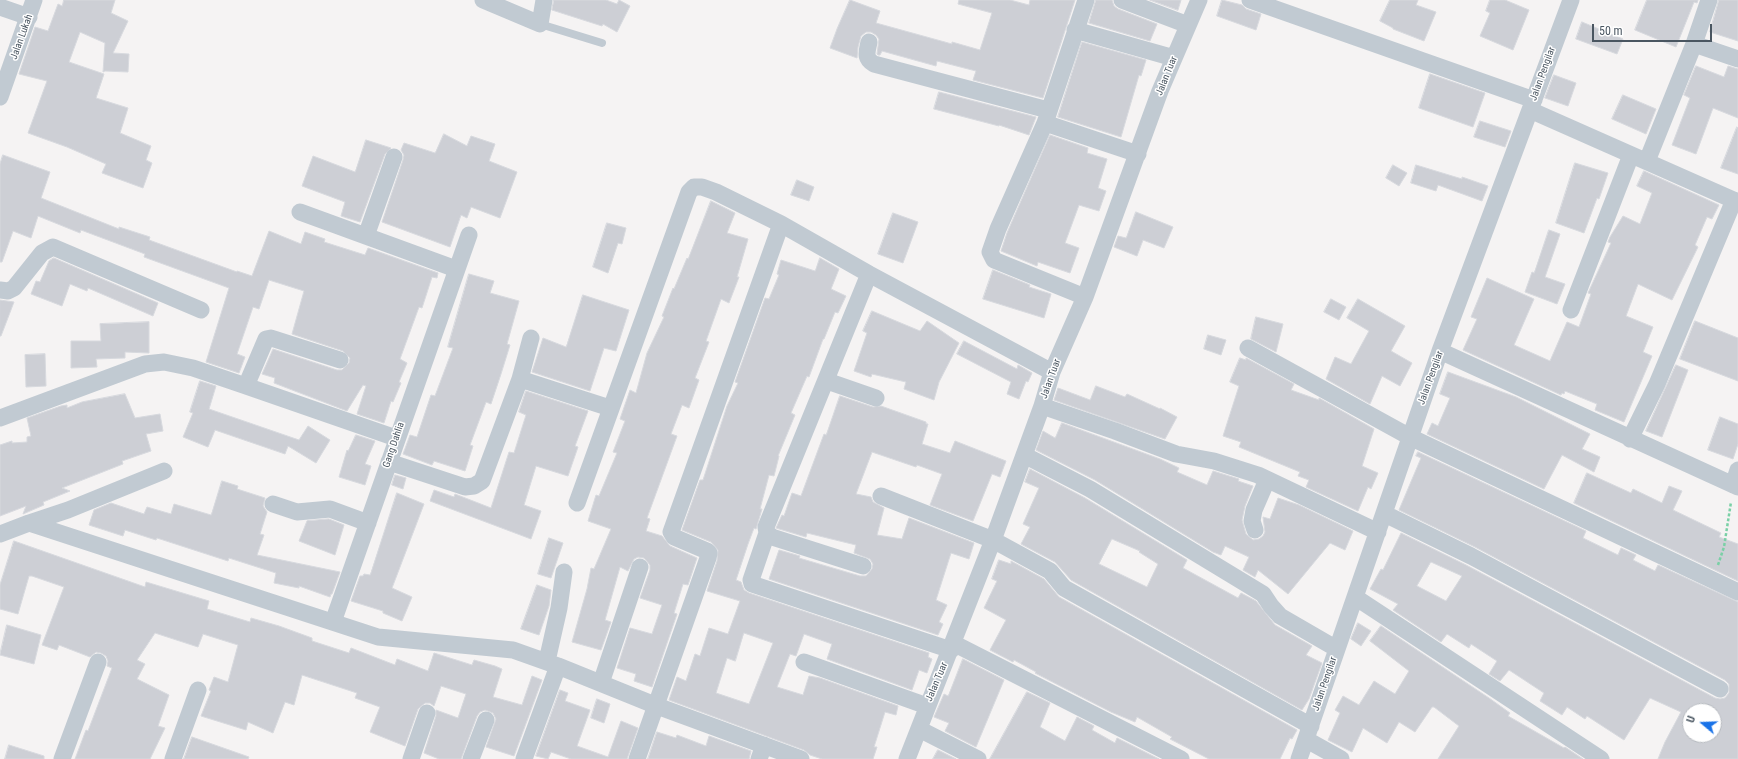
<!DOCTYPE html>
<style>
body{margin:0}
#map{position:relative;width:1738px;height:759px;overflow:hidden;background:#f5f3f3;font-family:"Roboto Condensed",sans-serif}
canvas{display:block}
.north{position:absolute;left:1682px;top:703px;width:40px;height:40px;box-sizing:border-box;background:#fff;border:1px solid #b7bbc0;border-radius:50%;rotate:289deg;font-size:11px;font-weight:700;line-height:16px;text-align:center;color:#4a5661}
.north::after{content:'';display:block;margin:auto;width:14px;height:18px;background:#1a73e8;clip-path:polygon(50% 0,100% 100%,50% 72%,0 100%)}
.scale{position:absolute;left:1592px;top:24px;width:120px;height:18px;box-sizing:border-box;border:2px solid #4a5661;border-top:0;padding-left:5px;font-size:12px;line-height:14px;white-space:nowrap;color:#4a5661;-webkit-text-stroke:3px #fff;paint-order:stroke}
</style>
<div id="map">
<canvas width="1738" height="759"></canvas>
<div class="north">U</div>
<div class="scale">50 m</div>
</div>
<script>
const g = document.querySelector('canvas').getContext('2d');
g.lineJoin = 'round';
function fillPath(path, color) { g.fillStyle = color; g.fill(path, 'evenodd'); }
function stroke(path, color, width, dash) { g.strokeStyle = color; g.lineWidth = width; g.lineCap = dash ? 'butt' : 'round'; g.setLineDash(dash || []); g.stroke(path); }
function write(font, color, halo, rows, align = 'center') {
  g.font = font + ' "Roboto Condensed",sans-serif'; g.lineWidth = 3; g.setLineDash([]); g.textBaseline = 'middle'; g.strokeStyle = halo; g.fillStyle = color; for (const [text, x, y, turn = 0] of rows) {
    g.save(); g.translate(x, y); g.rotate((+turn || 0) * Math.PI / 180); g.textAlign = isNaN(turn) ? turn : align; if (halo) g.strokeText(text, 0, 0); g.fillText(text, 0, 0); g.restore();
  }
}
const building = new Path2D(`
 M64 0H115L111 13 128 21 113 53 129 54 128 72 105 71 103 72 105 43 80 32 69 62 104 74 96 98 128 108 120 133 151 146 146 160 152 163 143 188 102 173 106 164 67 147 28 133 47 81 19 74 21 68 35 27 48 31 58 4 62 6Z
 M554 0H606L617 4 619 0 630 6 617 32 603 24 602 26 552 10Z
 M850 0 880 11 876 23 952 44V42L980 50 992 13 958 4 959 0H1010L1029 5 1030 0H1075L1043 98 973 80 976 71 937 61 936 66 882 51 880 55H878L877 54 879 39 876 35 871 32H866L861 36 858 47 857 58 830 48 837 29Z
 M1096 0H1112L1114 6 1118 9 1157 24 1150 41 1089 23Z
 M1150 0H1181L1178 10Z
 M1222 0 1242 5 1246 9 1261 14 1256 30 1217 16Z
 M1390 0H1418L1416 5 1436 12 1424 41 1393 29V28L1380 21Z
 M1490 0H1505L1529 10 1513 50 1480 36 1490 13 1486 11Z
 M1647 0H1698L1697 3 1694 2 1676 47 1635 30Z
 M1719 0H1738V41L1710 32Z
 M1582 22 1623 39 1617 54 1576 39Z
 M1082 42 1146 60 1141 76 1139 75 1121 137 1058 117Z
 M1696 66 1724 77 1728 66 1738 69V118L1713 108 1696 154 1672 145 1690 98 1684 95Z
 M1430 74 1485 93 1473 127 1419 108Z
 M1554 75 1576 83 1568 106 1545 98Z
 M939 92 1036 117 1029 135 999 125V126L934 109Z
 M1623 95 1656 109 1646 134 1612 119Z
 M1480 121 1511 131 1505 147 1474 137Z
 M1737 127 1738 128V174L1721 168Z
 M444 134 467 146 471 136 495 144 489 161 517 172 500 218 471 207 467 218 461 215 450 247 382 222 403 160 404 155 401 150 404 143 435 153Z
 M1050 135 1088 148 1087 153 1107 159 1098 188 1106 191 1099 211 1079 205 1065 243 1079 248 1070 273 1038 262 1037 266 1001 251 1007 233Z
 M366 140 391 148 385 154 360 222 341 216 345 202 302 186 313 156 355 172Z
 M3 155 50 172 41 198 119 229V227L150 237 149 240 237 272V271L252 276 269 231 301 244 305 232 325 239 324 242 365 255 368 248 438 273 437 278 432 277 422 308 419 307 400 359 407 363 399 382 401 383 393 402 391 401 384 423 357 414 366 386 363 385 347 411 274 383 275 378 262 374 273 349 337 370H342L349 363 350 358 343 351 292 334 304 291 269 280 259 309 253 307 237 354 245 357 239 373 206 362 229 288 144 257 145 254 81 230 80 233 38 216 31 238 13 231 2 262H0V164Z
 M1575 163 1608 173 1599 199 1597 198 1584 233 1556 223Z
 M1393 165 1407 173 1399 186 1386 178Z
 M1416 165 1462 179V177L1488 186 1482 201 1438 185 1436 191 1411 183Z
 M1644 171 1719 205 1712 219 1707 217 1695 245 1698 247 1672 300 1638 284 1626 316 1653 327 1643 352 1652 356 1624 422 1595 410 1597 404 1565 391 1564 394 1562 393 1561 395 1463 350 1477 319 1471 317 1487 278 1534 299 1514 345 1550 361 1567 322 1579 327 1591 294 1588 293 1611 243 1608 242 1610 237 1623 216 1640 224 1652 193 1637 186Z
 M797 180 814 187 809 201 791 195Z
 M711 201 735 213 727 233 748 239 737 277H739L729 303 721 299 706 341 709 342 695 378 699 380 689 408 682 405 671 434 677 436 647 518 650 519 646 531 662 536 670 546 697 558 688 585 683 584 674 613 677 614 652 687 634 681 636 674 617 668 630 628 652 634 662 605 640 598 650 570V565L644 558 638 557 634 559 628 571 620 567 605 620 611 622 601 650 572 642 587 589 591 568 594 569 611 529 588 521 596 495 599 496 617 453 613 452 625 421 620 419 630 390 636 393 647 353 664 317 662 316 673 288 674 289 687 258 688 259Z
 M1136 212 1173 227 1164 248 1143 240 1137 256 1114 247 1118 236 1126 238Z
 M893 213 918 222 903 263 878 254Z
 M607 223 626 228 622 244 618 243 608 273 593 267Z
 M1549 230 1560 234 1545 277 1565 284 1557 304 1525 292 1532 272 1534 273Z
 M54 258 158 303 153 316 88 288 87 291 70 284 62 306 31 294 36 281 40 282 49 261Z
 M820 258 839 269 831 289 846 296 838 313 835 312 824 339H823L809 377 807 376 791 413 795 415 778 456H779L774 476 769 475 760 509H762L756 529 754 528 748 544 736 580 741 582 744 590 749 593 929 653 928 657 932 659 927 673 919 670 912 690 827 659 832 644 804 634 796 656 790 654 777 687 803 695 809 676 820 678 898 706 896 715 885 712 874 747H877L873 759H822L810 755 804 750 669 700 677 677 686 681 695 654 700 656 709 628 728 634 740 601 707 591 717 561 718 550 711 542 682 530 700 480H703L727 406 738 383 735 382 765 298 769 299 779 275 777 274 781 260 815 271ZM744 633 773 643 749 704 716 693 727 658 735 661Z
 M993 270 1030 285 1029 287 1051 294 1044 318 983 299Z
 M469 274 494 281 490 293 519 301 507 344 510 345 501 374 491 404 486 402 470 445 473 446 465 471 434 461 432 465 403 454 410 435 417 437 431 395 435 396 453 348 448 347Z
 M583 295 629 310 616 351 604 348 590 391 532 372 543 338 566 347Z
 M1331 299 1346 307 1339 320 1324 312Z
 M1358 299 1405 326 1391 351 1412 363 1400 386 1382 376 1370 404 1326 379 1335 357 1351 364 1369 331 1347 318Z
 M0 300 14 302 1 336H0Z
 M872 311 920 331 927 321 959 343 939 382 934 400 904 389 906 382 872 374 871 377 854 371 867 333 863 331Z
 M1256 317 1283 324 1276 352 1251 339Z
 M1695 321 1738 338V381L1680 359Z
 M149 322V353L125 352V358L96 359 97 367 71 368V341H101L100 324Z
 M1208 335 1226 340 1221 355 1204 349Z
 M964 341 1017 369 1018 365 1032 373 1028 382 1026 381 1019 399 1007 394 1011 382 957 354Z
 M45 354 46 386 26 387 25 355Z
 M1240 358 1246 360V358L1294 384 1291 390 1319 400V398L1374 429 1362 466 1378 473 1371 489 1368 487 1358 511 1306 487 1309 480 1298 476 1300 472 1239 447 1241 442 1223 436 1239 386 1230 382Z
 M1676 365 1688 370 1662 437 1646 431Z
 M1448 372 1516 397 1590 434 1582 449 1600 457 1594 472 1562 455 1544 489 1427 434 1432 423 1438 426 1450 398 1440 394Z
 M200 381 216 386 209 409 299 440 308 426 330 440 316 463 288 446 285 454 215 430 208 447 183 437 193 413 190 412Z
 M1096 386 1125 397 1127 394 1160 409V408L1177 417 1165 439 1054 400 1058 388 1090 400Z
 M526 391 588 411 575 446 578 447 568 476 536 466 524 505 541 511 531 539 430 501 434 490 454 497 455 494 491 508 509 452 514 453 526 415 519 412Z
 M125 394 135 418 160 414 163 431 146 434 151 451 122 461 123 464 62 488 70 491 43 502 44 505 23 514 26 506 0 516V445L12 441V443L27 442V437L31 436 27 418 61 406 67 405V408L82 402Z
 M840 396 873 407 881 406 926 422V424H928L922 444 950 453 955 441 1006 461 1000 477 992 474 973 521 930 505 942 474 917 465 916 467 872 452 856 494 871 497 873 502 884 508 877 535 902 539 909 518 974 543 969 559 951 553 936 600 947 605 939 622 943 624 938 635 769 579 779 550 800 556 799 558 860 576H866L872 569 873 564 870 559 854 553 856 545 807 533 806 537 776 528 782 515 784 516 792 493 801 496 824 434 826 435Z
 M1720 417 1738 424V444L1733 459 1708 450Z
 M1062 423 1160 459 1179 468 1177 472 1207 485 1213 471 1239 479 1238 481 1253 486 1245 506 1242 520 1246 534 1253 540 1259 539 1263 536 1265 532 1263 517 1270 519 1278 498 1299 505 1353 531 1345 550 1330 543 1288 594 1258 570 1255 577 1243 570 1249 557 1225 546 1221 555 1213 552 1095 480 1036 450 1043 431 1055 438Z
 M356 435 375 441 365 464 371 466 365 485 339 477 347 450 348 451Z
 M1418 452 1586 531 1583 538 1618 555 1621 548 1636 555 1633 560 1655 571 1658 565 1738 602V759H1658L1665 742 1681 712 1650 698 1624 740 1587 716 1585 719 1567 707 1562 715 1540 701 1544 693 1509 670 1500 681 1489 674 1497 661 1471 644 1469 648 1447 634 1441 642 1393 610 1398 604 1370 589 1381 569 1383 570 1401 533 1466 565 1715 698 1720 699 1725 698 1729 693V684L1725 680 1475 547 1399 510 1421 458 1416 456ZM1431 562 1462 576 1446 601 1417 586ZM1690 711H1714V735H1690Z
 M1030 469 1085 498 1187 560 1183 568 1238 598 1241 593 1256 601 1275 625 1312 646 1306 655 1322 663 1309 699 1302 710 1071 580 1055 562 1021 544 1030 527 1023 524 1039 488 1025 482ZM1112 539 1140 551 1139 552 1158 564 1147 587 1099 564Z
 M1587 473 1631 493 1633 489 1662 503 1669 486 1682 491 1673 510 1721 533 1719 537 1738 544V581L1574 503Z
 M395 475 406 478 403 489 392 485Z
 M222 481 238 486 237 489 265 498 263 506 267 512 260 534 264 535 257 555 340 572 332 594H331L330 597 299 586V588L274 583 276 573 229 558 228 561 157 538 156 540 125 530 123 536 89 525 94 510 111 503 144 514 147 507 171 514 174 504 211 515Z
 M397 493 424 504 392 588 412 597 402 621 383 613V611L351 601 360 576H363L364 574 370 575Z
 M329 519 344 525 335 555 299 541 307 521Z
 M549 538 563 543 551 578 538 574Z
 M14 541 145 587 146 582 209 601 207 609 250 622 251 618 279 626 312 638V641L349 653 351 648 395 665 397 659 428 671 434 653 472 665 474 660 495 666 502 669 493 697 522 705 532 676 542 680 514 756 486 747 496 719 493 713 485 710 480 712 477 716 461 759H439L424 753 436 716V710L458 718 466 694 441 686 434 706 430 703H425L418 709 405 746 370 732 380 707 355 698 357 693 302 675 294 705 285 702 273 733 248 722 246 730 201 716 211 691 209 690 214 677 228 682 238 645 203 634 198 647 155 633 137 660 145 664 137 679 169 695 158 726 165 728 150 759H75L86 730 88 731 112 668 107 666 108 661 106 656 101 653 96 652 90 657 59 645 57 650 42 645 64 587 32 576H29L18 614 0 609V585Z
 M999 560 1011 564V561L1044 579 1059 597 1297 730 1292 739 1290 738 1280 759H1209L1170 739 1172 737 1137 717 1135 722 1111 712 1035 673 1036 672 1014 660 1013 662 990 650 1006 620 984 608 997 581 992 579Z
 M537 585 551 590 549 606 539 635 521 629Z
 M1358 623 1371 631 1361 646 1351 639Z
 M7 625 41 635 34 664 0 655Z
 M1381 626 1489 698 1510 713 1508 716 1564 748 1565 747 1583 759H1438L1459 726 1434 707H1432L1415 732 1399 722 1387 743 1363 728 1352 752 1328 740 1340 713 1335 710 1343 696 1359 705 1374 681 1395 694 1409 671 1370 641Z
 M963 659 1004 680 976 747 945 731 949 723 934 717 944 694 948 696Z
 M560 690 568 693 565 701 590 710 577 746 608 757 621 721 638 728 627 759H571L551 752 548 759 536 756Z
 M1027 692 1050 703 1040 727 1065 741 1077 717 1094 726 1092 730 1115 743 1117 738 1159 759H990Z
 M597 699 610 704 604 723 591 718Z
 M657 732 676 738 677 735 706 746 709 736 751 751 749 759H648Z
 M192 737 249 757 248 759H184Z
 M9 745 44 756V759H5Z
 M938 750 956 759H933Z`);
fillPath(building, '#cdcfd5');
stroke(building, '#d7d9de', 1);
stroke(new Path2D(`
 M1718 565 1724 547 1731 502`), '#7ad0a6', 2.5, [3, 2]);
stroke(new Path2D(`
 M540 24 602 43`), '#c1cad2', 8);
stroke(new Path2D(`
 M483 0 540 24 544 0
 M1122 0 1188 25
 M1250 0 1534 100
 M0 7 29 17
 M1075 30 1174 58
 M869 42C867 52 864 58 874 64L1048 110
 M1694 44 1738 59
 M0 97 34 0
 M1530 110 1738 202
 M1045 123 1138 154
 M1647 161 1694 44 1709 0
 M300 212 456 269
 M366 236 394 157
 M869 274 766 527 767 533 751 580 752 584 951 650
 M0 290 8 291 14 288 42 253 53 247 201 310
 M1085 297 994 260 990 252 998 229 1045 123 1086 0
 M1571 310 1631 155
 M1248 348 1410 437 1738 592
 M1440 351 1738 487
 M340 360 271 338 266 339 246 386 396 438
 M520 379 610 408
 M827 381 876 398
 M1042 406 1115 431 1176 454 1214 461 1258 475 1378 532
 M0 418 145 364 164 362 193 368 246 386
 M1630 439 1657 384 1734 200
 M1024 455 1090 489 1263 594 1271 606 1280 616 1337 649
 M389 462 465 487 474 486 482 481 520 379 531 338
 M1733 485 1738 470
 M881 496 993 540 1050 571 1064 588 1311 726
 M577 503 689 192 694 187H702L716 192 781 224 869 274 1052 372
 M273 504 297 512 330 509 368 523
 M1385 514 1471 556 1720 689
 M29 523 68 510 164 471
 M1255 530 1252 521 1254 510 1267 480
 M767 533 772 537 863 566
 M0 534 29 523 378 637 513 650 558 666 657 706 801 759
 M1355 597 1601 759
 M333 622 469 235
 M953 643 1181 759
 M547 661 559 608 564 572
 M804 662 927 706
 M601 683 640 567
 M919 729 978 759
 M1307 740 1341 759
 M62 759 98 662
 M173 759 198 690
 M411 759 427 713
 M471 759 486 720
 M524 759 558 666
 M637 759 708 558 709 553 707 551 674 537 671 532 781 224
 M759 759 764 745
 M907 759 993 540 1042 406 1052 372 1085 297 1160 91 1199 0
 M1299 759 1440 351 1571 0`), '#c1cad2', 17);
write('10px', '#4a5661', '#fff', [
 ["Jalan Lukah",22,37,-70],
 ["Jalan Pengilar",1543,74,-70],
 ["Jalan Tuar",1167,76,-68],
 ["Jalan Pengilar",1431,378,-70],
 ["Jalan Tuar",1051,379,-70],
 ["Gang Dahlia",394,445,-71],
 ["Jalan Tuar",937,682,-67],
 ["Jalan Pengilar",1325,684,-71]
]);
</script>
